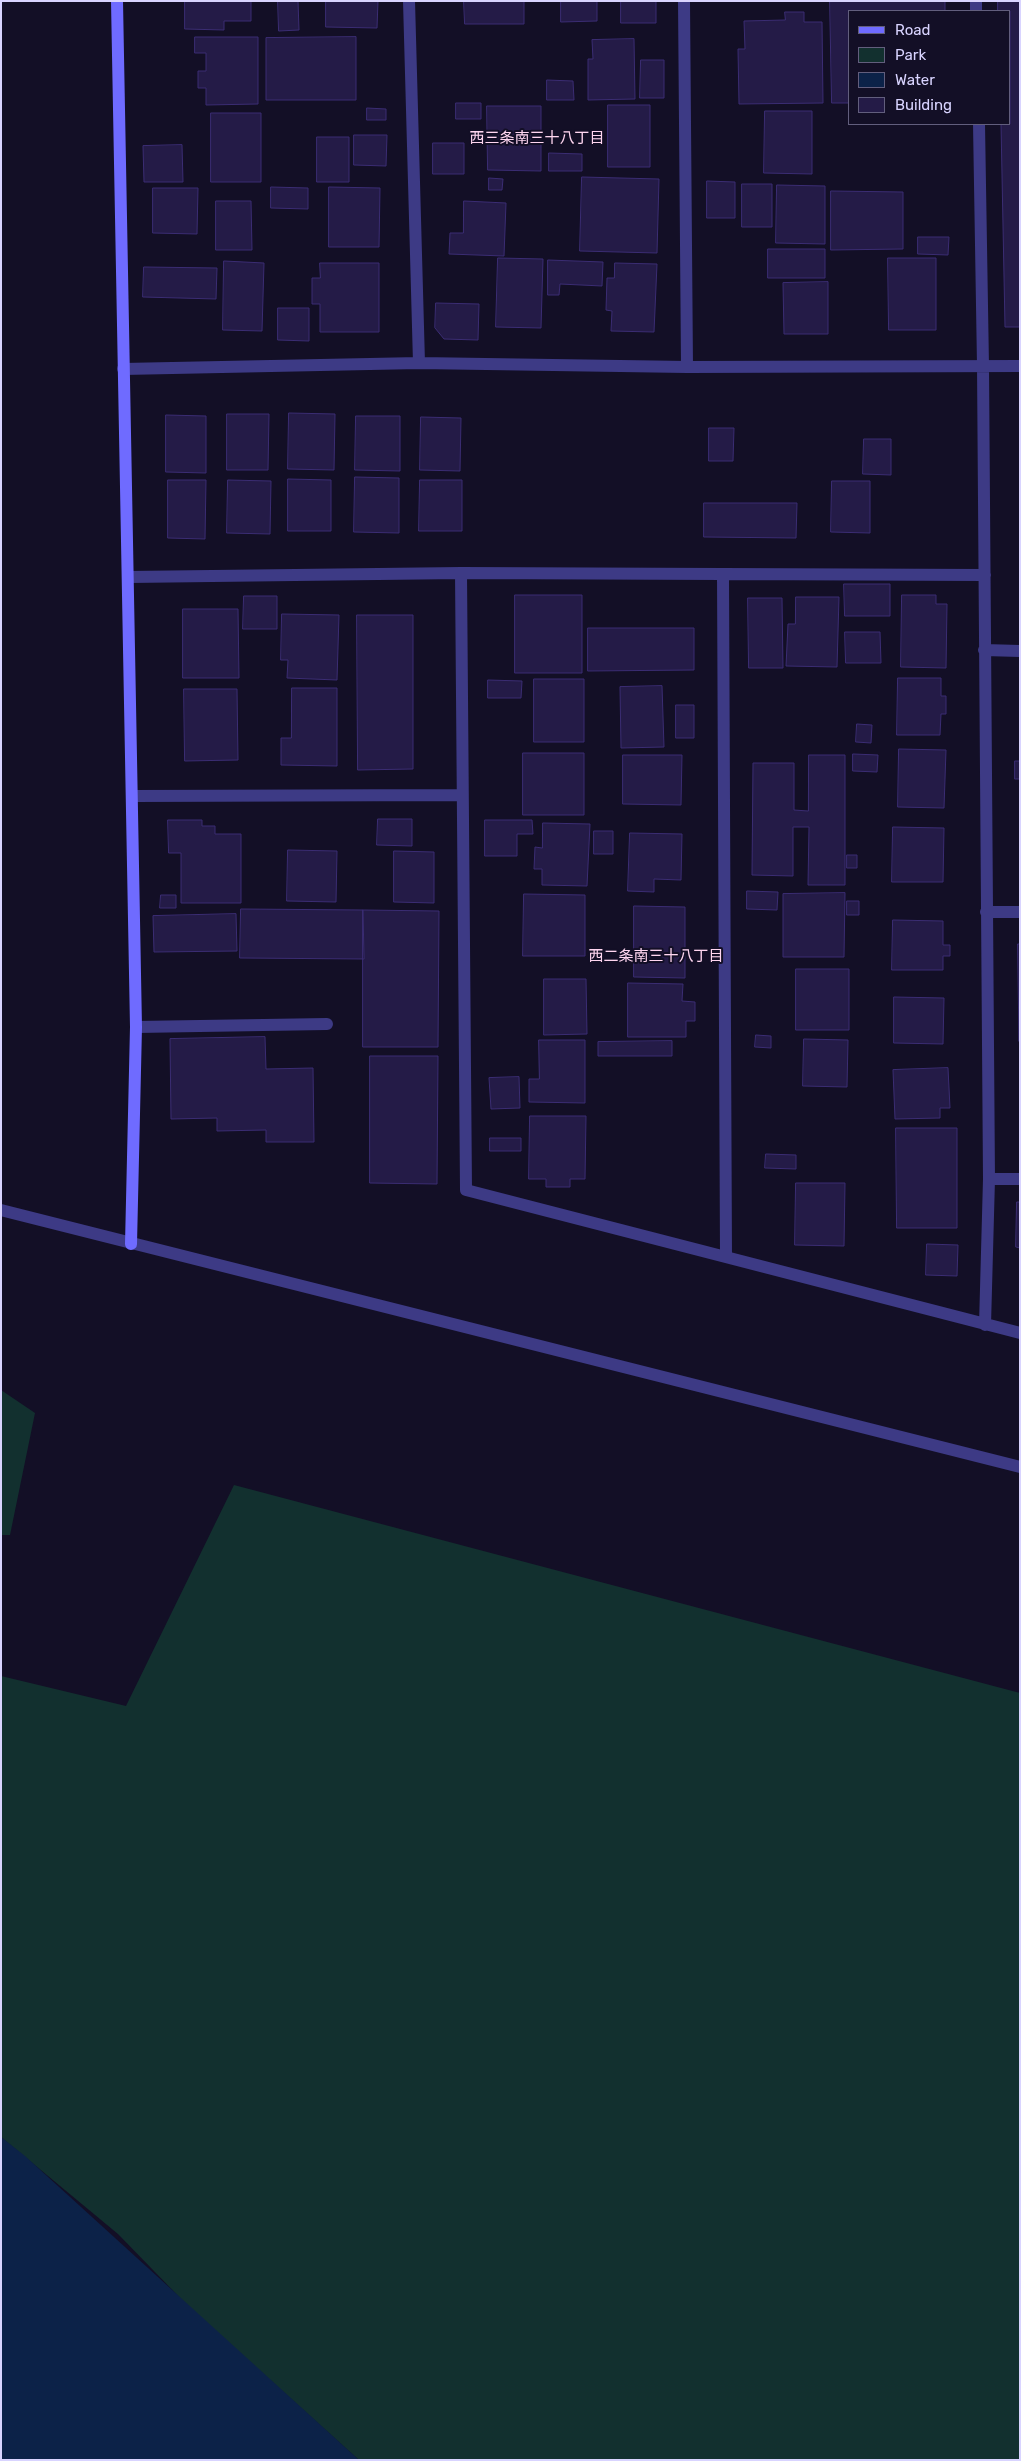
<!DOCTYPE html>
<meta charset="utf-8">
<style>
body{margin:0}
#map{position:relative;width:1021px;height:2461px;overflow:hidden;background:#130f26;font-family:Rubik,sans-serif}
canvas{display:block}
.frame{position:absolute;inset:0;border:2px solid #d9d4ff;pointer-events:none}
.legend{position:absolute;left:848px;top:10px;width:162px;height:115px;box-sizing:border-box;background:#130f26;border:1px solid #625e7d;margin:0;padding:6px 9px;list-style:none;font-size:15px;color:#d9d4ff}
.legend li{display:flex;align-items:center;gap:10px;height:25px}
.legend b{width:25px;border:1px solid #625e7d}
</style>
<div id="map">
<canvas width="1021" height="2461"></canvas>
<div class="frame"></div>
<ul class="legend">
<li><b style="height:6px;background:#6f6bff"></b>Road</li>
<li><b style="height:14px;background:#12302f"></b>Park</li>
<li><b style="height:14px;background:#0c2248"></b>Water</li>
<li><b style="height:14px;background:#241b47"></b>Building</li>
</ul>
</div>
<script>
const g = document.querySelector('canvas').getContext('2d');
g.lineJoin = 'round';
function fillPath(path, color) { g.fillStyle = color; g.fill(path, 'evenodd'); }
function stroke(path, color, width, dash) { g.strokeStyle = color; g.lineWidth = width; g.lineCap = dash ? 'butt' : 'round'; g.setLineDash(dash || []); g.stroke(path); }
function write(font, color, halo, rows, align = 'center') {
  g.font = font + ' Rubik,"Noto Sans JP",sans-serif'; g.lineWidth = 4; g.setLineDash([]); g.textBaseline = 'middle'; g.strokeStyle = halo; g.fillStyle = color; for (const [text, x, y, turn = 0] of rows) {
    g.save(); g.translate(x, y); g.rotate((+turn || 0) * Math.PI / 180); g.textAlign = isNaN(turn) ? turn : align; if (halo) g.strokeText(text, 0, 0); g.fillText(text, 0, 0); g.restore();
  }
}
fillPath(new Path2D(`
 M1 1390 35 1413 10 1535H1Z
 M234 1485 1020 1693V2460H359L188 2306 118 2234 1 2137V1676L126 1706Z`), '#12302f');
fillPath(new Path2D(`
 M1 2137 25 2156 359 2460H1Z`), '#0c2248');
const building = new Path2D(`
 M185 1H251V21H224V30L185 29Z
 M278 1H298L299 30 279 31Z
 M326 1H378L377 28 326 27Z
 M464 1H524V24H465Z
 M561 1H597V21L561 22Z
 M621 1H656V23H621Z
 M830 1H945V11H850V103H832Z
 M998 1H1020V327H1005L1001 124H1010V11H998Z
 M785 12H804V22H822L823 103 739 104 738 49H745L744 21 785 20Z
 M195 37H258V104L206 105V88H198V71H206V53H195Z
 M356 37V100H266V38Z
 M634 39 635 99 588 100V59H593L592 40Z
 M641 60H664V98H640Z
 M547 80 573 81 574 100H547Z
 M456 103H481V119H456Z
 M608 105H650V167H608Z
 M487 106H541V171L488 170Z
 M367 108 386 109V120H367Z
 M765 111H812V174L764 173Z
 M211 113H261V182H211Z
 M354 135H387L386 166 354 165Z
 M317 137H349V182H317Z
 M433 143H464V174H433Z
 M182 145 183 182H144L143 146Z
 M549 153 582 154V171H549Z
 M582 177 659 179 657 253 580 251Z
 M489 178 503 179 502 190H489Z
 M707 181 735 182V218H707Z
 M742 184H772V227H742Z
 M777 185 825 186V244L776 243Z
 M271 187 308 188V209L271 208Z
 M329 187 380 188 379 247H329Z
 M153 188H198L197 234 153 233Z
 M831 191 903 192V249L831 250Z
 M216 201H251L252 250H216Z
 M464 201 506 203 504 256 449 254 450 233H463Z
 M918 237H949L948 255 918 254Z
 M768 249H825V278H768Z
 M498 258 543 259 541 328 496 327Z
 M888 258H936V330H889Z
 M548 260 603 262 602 286 560 284 559 295H548Z
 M224 261 264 263 262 331 223 330Z
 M320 263H379V332H320V304H312V278H320Z
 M615 263 657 264 654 332 611 331 612 311 606 310 607 278H614Z
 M144 267 217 268 216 299 143 297Z
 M828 282V334H784L783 283Z
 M436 303 479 304 478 340 444 339 435 328Z
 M278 308H309V341L278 340Z
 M289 413 335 414 334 470 288 469Z
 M227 414H269L268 470H227Z
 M166 415 206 416V473L166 472Z
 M356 416H400V471L355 470Z
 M421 417 461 418 460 471 420 470Z
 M709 428H734L733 461H709Z
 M864 439H891V475L863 474Z
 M355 477 399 478V533L354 532Z
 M288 479 331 480V531H288Z
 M168 480H206L205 539 168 538Z
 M228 480 271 481 270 534 227 533Z
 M420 480H462V531H419Z
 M832 481H870V533L831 532Z
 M704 503H797L796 538 704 537Z
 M844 584H890V616H845Z
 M515 595H582V673H515Z
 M902 595H936V604H947L946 668 901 667Z
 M244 596H277V629H243Z
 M796 597H839L837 667 786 666 788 624H795Z
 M748 598H782L783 668H749Z
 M183 609H238L239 678H183Z
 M282 614 339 615 337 680 287 678 288 660H281Z
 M357 615H413V769L358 770Z
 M588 628H694V670L588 671Z
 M845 632H880L881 663H846Z
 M898 678H941V696H946V714H941L940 735H897Z
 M534 679H584V742H534Z
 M488 680 522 681 521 698H488Z
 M662 686 664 747 621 748 620 687Z
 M292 688H337V766L281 765V738H291Z
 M184 689H237L238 760 185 761Z
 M676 705H694V738H676Z
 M857 724 872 725 871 743 856 742Z
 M899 749 946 750 944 808 898 807Z
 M523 753H584V815H523Z
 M853 754 878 755 877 772 853 771Z
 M623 755H682L681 805 623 804Z
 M809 755H845V885H808L809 827H793V876L752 875 753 763H794V810L808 811Z
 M1015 761H1020V779H1015Z
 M378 819H412V846L377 845Z
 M168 820H202V826H215V834H241V903H181V853H169Z
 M485 820H532L533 834H517V856H485Z
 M543 823 590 824 587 886 542 885V869H534L535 847 542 848Z
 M893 827 944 828 943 882H892Z
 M594 831H613V854H594Z
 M630 833 682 834 681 880 654 879V892L628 891Z
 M288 850 337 851 336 902 287 901Z
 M394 851 434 852V903L394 902Z
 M847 855H857V868H847Z
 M747 891 778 892 777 910 747 909Z
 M845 893 844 957H783V894Z
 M524 894 585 895V956H523Z
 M161 895H176V908H160Z
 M847 901H859V915H847Z
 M634 906 685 907V978L634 977Z
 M241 909 363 910 364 959 240 958Z
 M363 910 439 911 438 1047H363Z
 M236 914 237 951 154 952 153 916Z
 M893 920 943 921V945H950V956H943V970H892Z
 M1018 944H1020L1019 1041Z
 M796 969H849V1030H796Z
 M544 979H586L587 1034 544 1035Z
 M628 983 683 984 682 1001 695 1002V1021H686V1037H628Z
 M894 997 944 998 943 1044 894 1043Z
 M756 1035 771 1036V1048L755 1047Z
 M265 1037 266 1069 313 1068 314 1142H266V1130L217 1131V1118L171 1119 170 1039Z
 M804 1039 848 1040 847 1087 803 1086Z
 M539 1040H585V1103L529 1102V1079H539Z
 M672 1041V1056H598V1042Z
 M370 1056H438L437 1184 370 1183Z
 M948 1068 950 1108H940V1118L895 1119 893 1070Z
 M519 1077 520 1108 491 1109 489 1078Z
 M530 1116H586L585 1179H570V1187H546V1179H529Z
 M896 1128H957V1228H897Z
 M490 1138H521V1151H490Z
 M766 1154 796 1155V1169L765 1168Z
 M796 1183H845L844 1246 795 1245Z
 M1017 1202H1020V1248L1016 1247Z
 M927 1244 958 1245 957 1276 926 1275Z`);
fillPath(building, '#241b47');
stroke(building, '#3b2d73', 1);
stroke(new Path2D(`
 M136 1027 327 1024
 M1 1210 1020 1467`), '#3d3a85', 12);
stroke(new Path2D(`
 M409 1 419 363
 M684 1 687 367
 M976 1V11
 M979 124 983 366 989 1179 985 1325
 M123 369 419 363 687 367 1020 366
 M461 573 466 1190 1020 1333
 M723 575 726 1257
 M129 577 461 573 985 575
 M984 650 1020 651
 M133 796 462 795
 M986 912H1020
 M989 1179H1020`), '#3d3a85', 12);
stroke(new Path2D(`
 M117 1 136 1027 131 1244`), '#6f6bff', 12);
write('15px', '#ffd6f0', '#130f26', [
 ["西三条南三十八丁目",537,139],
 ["西二条南三十八丁目",656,957]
]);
</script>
